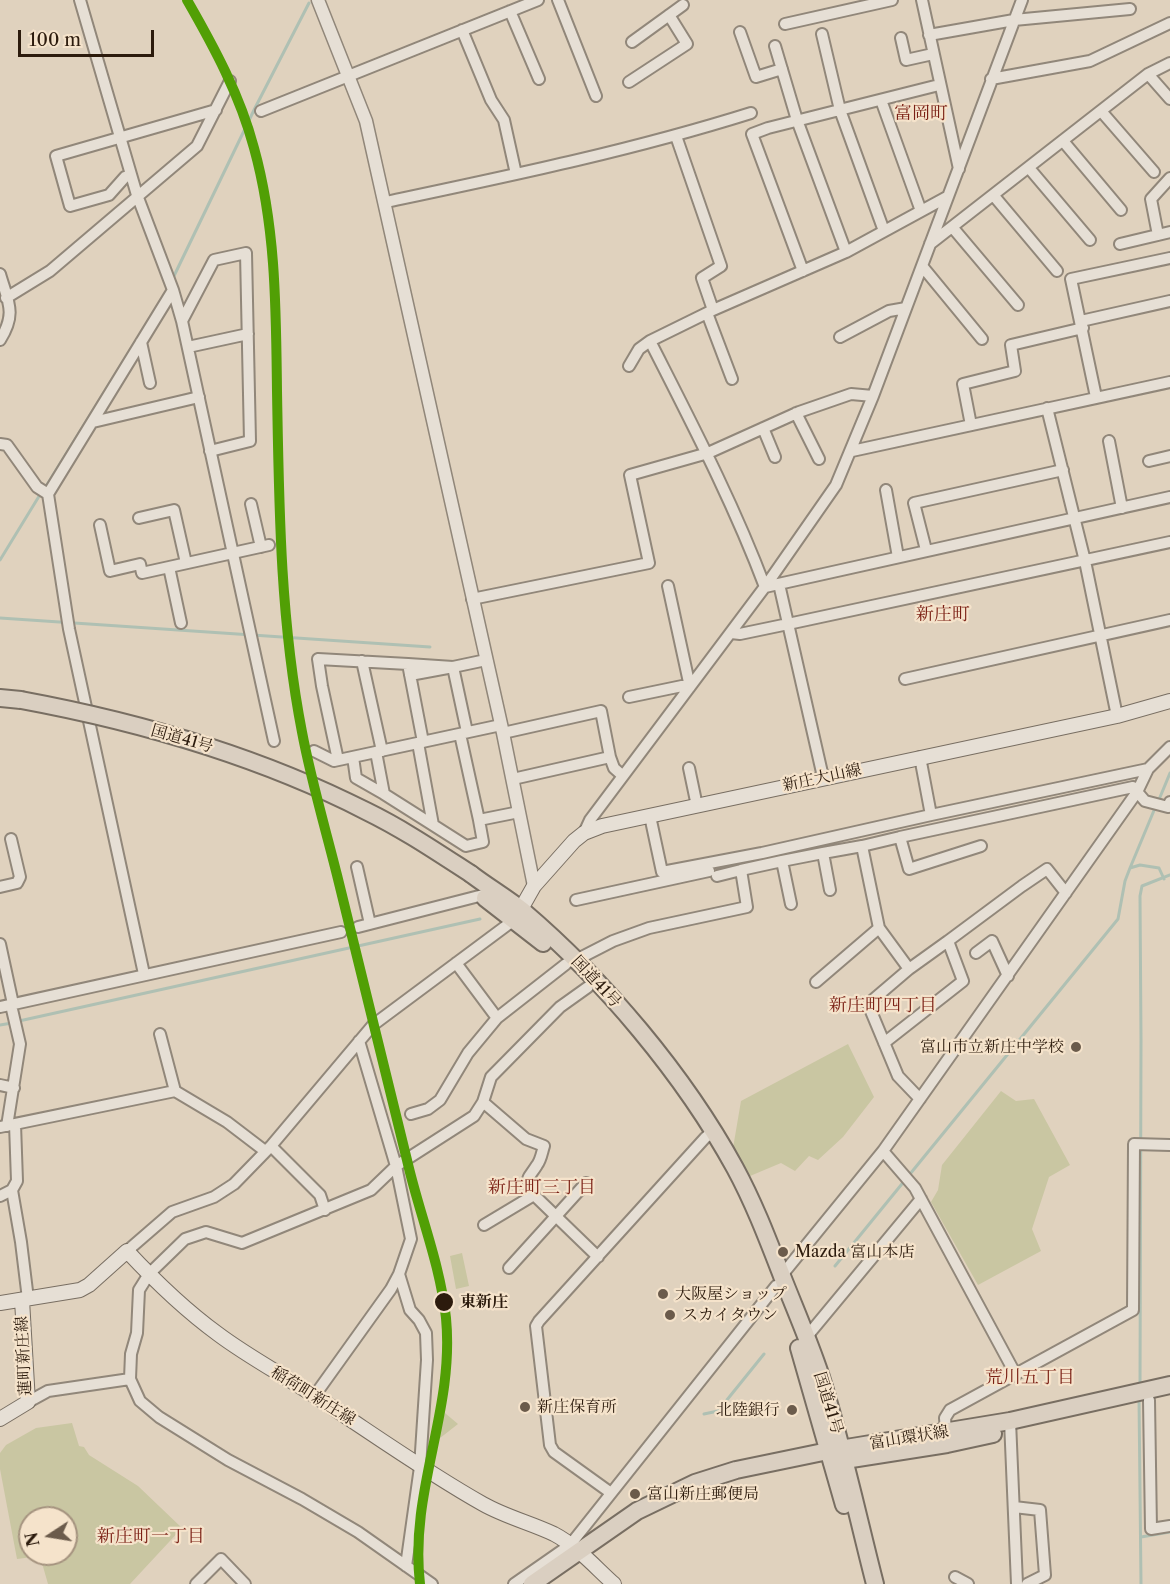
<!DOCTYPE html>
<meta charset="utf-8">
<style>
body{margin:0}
#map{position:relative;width:1170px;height:1584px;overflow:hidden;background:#e0d2be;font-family:"Libre Caslon Text",serif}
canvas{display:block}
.north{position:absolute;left:18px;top:1506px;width:60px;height:60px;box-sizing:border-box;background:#f5e3cb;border:2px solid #a5937f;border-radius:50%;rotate:258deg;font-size:16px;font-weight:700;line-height:24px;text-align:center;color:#2c1b0d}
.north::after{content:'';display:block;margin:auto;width:21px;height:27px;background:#6b5b4b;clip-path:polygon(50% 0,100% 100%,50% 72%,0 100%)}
.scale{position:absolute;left:18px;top:30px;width:136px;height:27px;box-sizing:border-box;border:3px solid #2c1b0d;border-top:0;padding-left:8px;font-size:18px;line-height:21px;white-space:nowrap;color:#2c1b0d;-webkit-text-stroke:4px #f5e3cb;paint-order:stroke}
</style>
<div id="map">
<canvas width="1170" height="1584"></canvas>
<div class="north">N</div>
<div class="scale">100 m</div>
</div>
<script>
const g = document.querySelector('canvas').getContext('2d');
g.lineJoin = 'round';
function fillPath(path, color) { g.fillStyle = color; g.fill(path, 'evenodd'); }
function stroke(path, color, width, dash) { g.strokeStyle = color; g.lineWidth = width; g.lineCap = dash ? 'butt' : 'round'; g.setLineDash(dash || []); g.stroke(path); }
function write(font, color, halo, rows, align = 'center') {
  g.font = font + ' "Libre Caslon Text","Noto Serif JP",serif'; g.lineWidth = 4.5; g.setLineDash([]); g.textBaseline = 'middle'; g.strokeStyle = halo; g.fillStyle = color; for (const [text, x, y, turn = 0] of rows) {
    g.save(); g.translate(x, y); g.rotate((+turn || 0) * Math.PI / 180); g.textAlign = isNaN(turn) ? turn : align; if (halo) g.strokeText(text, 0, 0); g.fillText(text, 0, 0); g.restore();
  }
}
fillPath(new Path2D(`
 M848 1044 874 1097 843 1137 818 1160 809 1156 795 1171 781 1163 750 1176 733 1148 741 1101Z
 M1001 1091 1016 1101 1034 1099 1070 1165 1049 1177 1032 1229 1041 1251 978 1285 931 1202 938 1190 942 1165Z
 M462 1253 469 1286 456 1289 450 1256Z
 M445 1413 458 1424 435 1442Z
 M72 1423 79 1446 84 1447 89 1455 138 1486 182 1528 130 1584H48L40 1556 17 1559 0 1469V1453L6 1445 36 1428ZM30 1518H66V1554H30Z`), '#c9c6a2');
stroke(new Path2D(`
 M173 278 255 108 309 3
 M45 488 158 305
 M0 560 41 493
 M0 618 430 647
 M1158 802 1170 773
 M1130 868 1155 808
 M342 935 359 932
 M19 1021 480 919
 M0 1025 12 1023
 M835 1266 1118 919 1125 881 1130 868 1140 865 1159 868 1164 879
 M1140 1385 1141 1040 1140 896 1142 886 1170 875
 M1139 1397 1141 1584
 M704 1414 718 1411 764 1354
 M1141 1537 1170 1532`), '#afc0b3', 3);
const minor = new Path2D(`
 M80 0 137 195 173 290 182 321 274 741
 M558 0 596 96
 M922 0 959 169
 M510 11 539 79
 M785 24 892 0
 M462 30 491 100 504 120 516 174
 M740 32 756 77 782 69
 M822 34 840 110 884 231
 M929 35 1014 20 1130 9
 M901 38 906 60 933 54
 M632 42 683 5
 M775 46 797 120 846 252
 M1148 74 1170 99
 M991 79 1090 61 1170 23
 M629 82 687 44 669 15
 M881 100 921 211
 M261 111 538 0
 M1101 111 1154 172
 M676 136 721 266 702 278 713 310 846 252 947 197
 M1063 141 1121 210
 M1029 168 1090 240
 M131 175 125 177 109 195 70 206 56 156 216 110
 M994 196 1057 271
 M386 202C509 176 630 151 751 113
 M953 228 1018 305
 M1158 235 1151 199 1170 178
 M930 244 1148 74 1170 63
 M1120 244 1170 232
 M922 266 982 339
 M803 271 752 134 768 128 939 85
 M0 274C8 302 17 313 0 340
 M6 298 50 271 197 146 230 81
 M707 313 732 379
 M182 321 214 260 246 253 250 441 210 451
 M1081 321 1170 301
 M840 337 889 311 906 308
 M650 341 711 311
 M141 342 150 383
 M188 347 248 334
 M629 366 639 349 650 341C691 422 733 502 765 587L1170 497
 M1096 397 1071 279 1170 258
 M1047 408 1085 561 1117 716
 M796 413 819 459
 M93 422 199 397
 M971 425 963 384 1015 371 1011 345 1083 328
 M763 428 775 457
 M1109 441 1122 508
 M0 444 7 445 37 487 48 494
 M852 451 1170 382
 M1149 461 1170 456
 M886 490 898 557
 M251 504 261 547
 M139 518 174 510 186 563
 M100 525 110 571 140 564 142 573 269 545
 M926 550 914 503 1063 470
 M169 567 181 623
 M779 584 823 777
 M472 599 649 563 630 475 708 453 799 412 851 394 873 396
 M731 633 740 634 788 624 1170 542
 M362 661 382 751
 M408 664 453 667 410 675
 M905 679 1170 620
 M629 697 682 686 690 687 668 586
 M467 732 453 667 486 660
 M503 733 601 711 610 757 513 779
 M460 734 479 820 519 812
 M418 743 433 825 466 846 483 842 479 820
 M314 751 334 761 501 725
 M376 752 384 794 433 825
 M353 757 356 778 384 794
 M610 757 614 768 623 776
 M920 757 931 815 1148 769
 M338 760 322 686 318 659 408 664 423 742
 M689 768 697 806
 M650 816 662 872 762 853 931 815
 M584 833 590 820 767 584 836 485 873 396 1022 0
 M900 837 1133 787 1145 801 1168 807 1170 802
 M862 846 900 837 909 869 981 846
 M782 861 823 853 830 890
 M357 867 370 924
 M741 870 782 861 791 904
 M0 887 17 883 20 877 11 839
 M576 900 709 871
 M358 927 483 895
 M879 928 909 969 868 1004 898 1076 920 1099
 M948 941 1022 886 1047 869 1066 893
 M0 944 13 1004
 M976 953 992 941 1008 976
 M576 960 613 941 649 928 747 907 741 870 717 876
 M144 974 69 629 48 494 173 290
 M816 982 879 928 862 846 823 853
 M0 1007 341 932
 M497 1018 566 964
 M160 1034 175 1091
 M884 1043 963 981 948 941 909 969
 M0 1085 14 1088
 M483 1102 526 1139 544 1146C542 1152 541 1160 537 1165 527 1181 524 1177 534 1195L598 1257
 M411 1114 428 1109 440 1100 468 1053 497 1018 456 963
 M7 1126 20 1044 11 1005
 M0 1127 175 1091 227 1122 265 1151
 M271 1146 320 1195 325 1210
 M883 1151 915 1188 1016 1375
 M12 1190 21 1242 28 1299
 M0 1196 12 1190 17 1181 15 1124
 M484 1225 534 1195
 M127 1251 172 1212 214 1197 234 1184 271 1146 373 1025 514 920
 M509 1268 586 1183
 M399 1274 410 1310 419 1320 426 1333 427 1360 420 1467 406 1566
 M782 1275 883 1151 1137 792 1148 769 1170 747
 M804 1340 921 1199
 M315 1395 391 1289 399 1274 411 1239 396 1166 359 1041
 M1149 1400 1151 1529 1170 1526
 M28 1402 48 1391 130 1379
 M1010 1421 1017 1584
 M946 1431 945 1418 950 1410 1133 1310 1134 1144 1170 1145
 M611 1493 554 1452 550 1445 536 1326 539 1321 705 1138 713 1131
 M1014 1507 1040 1510 1045 1575 1027 1584
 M955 1577 968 1584
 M196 1584 221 1559 245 1584
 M432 1584 358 1532 302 1499 228 1460 159 1417 140 1401 130 1379 131 1354 137 1333 139 1290 149 1274 185 1239 206 1232 242 1243 371 1190 396 1166 474 1116 483 1102 491 1077 560 1007 588 987
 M514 1584 570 1545 776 1286`);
const tertiary = new Path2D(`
 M318 0 366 121 503 733 534 886`);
const secondary = new Path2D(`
 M517 916 534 886 574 841 584 833 602 826 1117 716 1170 701
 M0 1303 80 1290 89 1285 127 1251C155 1281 185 1310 218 1334 250 1358 285 1376 318 1398 373 1434 426 1472 483 1504 506 1517 531 1523 554 1534 577 1546 595 1567 614 1584
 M0 1419 28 1402 22 1300`);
const primary = new Path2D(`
 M832 1462 947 1444 993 1434
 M532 1584 637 1511 695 1483 736 1470 828 1451 1010 1421 1170 1385`);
const trunk = new Path2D(`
 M0 698 21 700
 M471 874C488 887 507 898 523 911 604 980 684 1075 735 1168 754 1203 768 1240 782 1276 795 1309 809 1341 820 1374 842 1443 857 1514 875 1584
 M485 898 543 943
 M799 1348 844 1505`);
stroke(minor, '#91877a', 14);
stroke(tertiary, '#91877a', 15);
stroke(secondary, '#786e62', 16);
stroke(primary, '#786e62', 20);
stroke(trunk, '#786e62', 20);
stroke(minor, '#e6dfd5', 10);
stroke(tertiary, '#e6dfd5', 12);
stroke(secondary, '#e6dfd5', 14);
stroke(primary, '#dacfc1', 16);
stroke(trunk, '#dacfc1', 16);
const trunkBridge = new Path2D(`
 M21 700C140 722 258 756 366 811 403 829 437 852 471 874`);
stroke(trunkBridge, '#786e62', 20, []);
stroke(trunkBridge, '#dacfc1', 16);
stroke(new Path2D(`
 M187 0C214 47 240 95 254 148 276 227 276 309 277 391 279 505 280 619 302 732 311 780 325 827 337 875 360 970 383 1065 407 1160 419 1213 440 1263 446 1318 455 1411 409 1490 420 1584`), '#519f05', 10);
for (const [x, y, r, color] of [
 [1076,1047,6,"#6b5b4b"],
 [783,1252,6,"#6b5b4b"],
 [663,1294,6,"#6b5b4b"],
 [444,1302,10,"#2c1b0d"],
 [670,1315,6,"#6b5b4b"],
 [525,1407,6,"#6b5b4b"],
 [792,1410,6,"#6b5b4b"],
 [635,1494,6,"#6b5b4b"]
]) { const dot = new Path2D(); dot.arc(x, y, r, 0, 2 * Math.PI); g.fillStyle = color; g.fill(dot); stroke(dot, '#f5e3cb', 2); }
write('16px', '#2c1b0d', '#f5e3cb', [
 ["国道41号",182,739,16],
 ["新庄大山線",822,778,-12],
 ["国道41号",596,982,47],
 ["蓮町新庄線",24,1356,-93],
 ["稲荷町新庄線",313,1396,32],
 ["国道41号",828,1403,73],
 ["富山環状線",909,1438,-9]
]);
write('16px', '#2c1b0d', '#f5e3cb', [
 ["富山市立新庄中学校",1064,1047,"right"],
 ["Mazda 富山本店",795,1252],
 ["大阪屋ショップ",675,1294],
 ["スカイタウン",682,1315],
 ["新庄保育所",537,1407],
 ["北陸銀行",780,1410,"right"],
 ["富山新庄郵便局",647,1494]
], 'left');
write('bold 16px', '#2c1b0d', '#f5e3cb', [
 ["東新庄",460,1302]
], 'left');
write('18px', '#7a1f14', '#f5e3cb', [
 ["富岡町",921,114],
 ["新庄町",943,615],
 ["新庄町四丁目",883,1006],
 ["新庄町三丁目",542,1188],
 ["荒川五丁目",1030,1378],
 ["新庄町一丁目",151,1537]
]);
</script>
